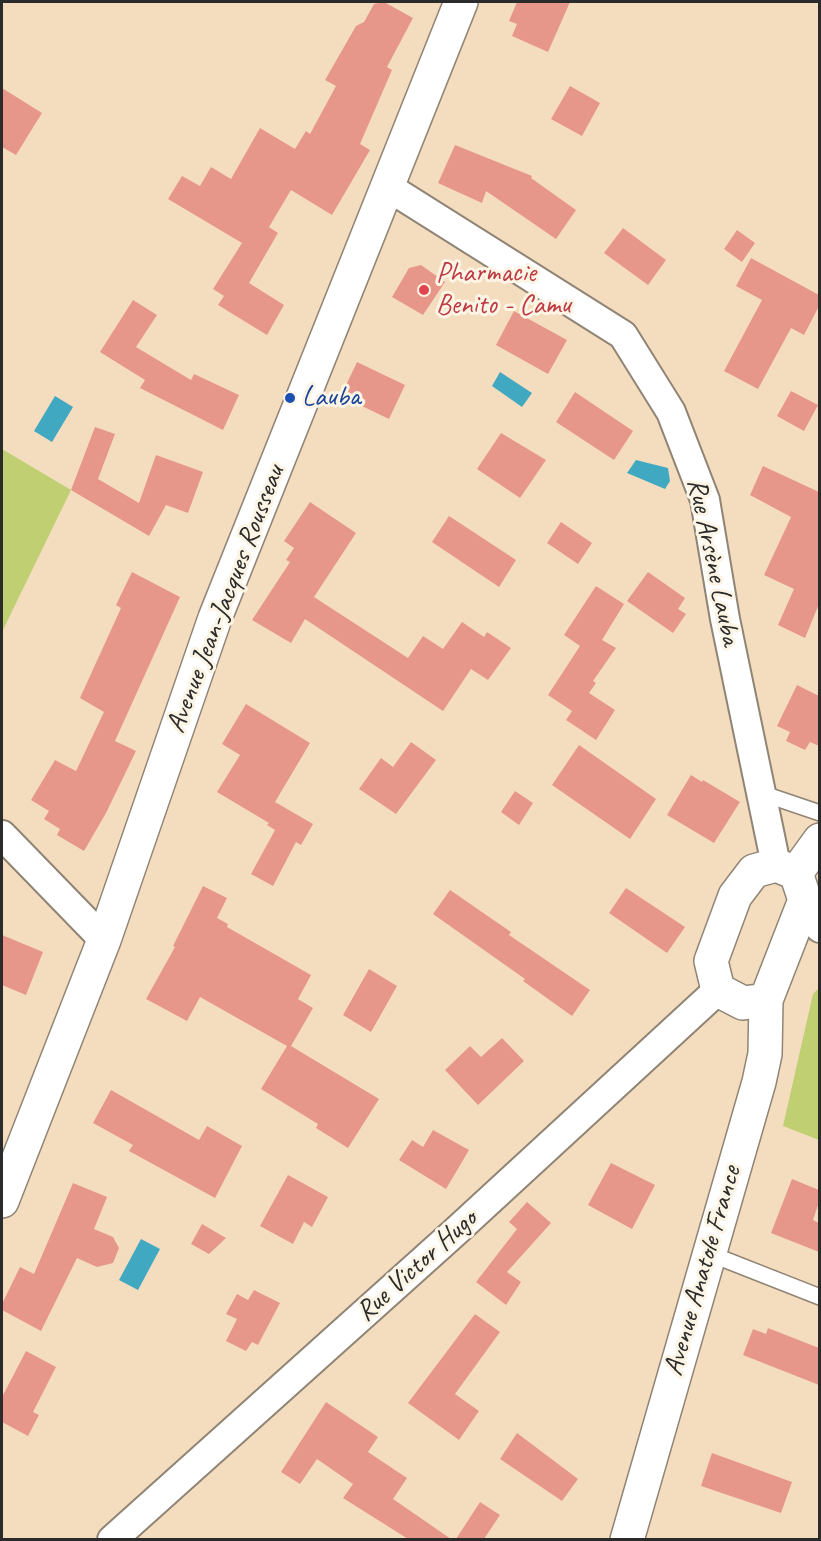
<!DOCTYPE html>
<meta charset="utf-8">
<style>
body{margin:0}
#map{position:relative;width:821px;height:1541px;overflow:hidden;background:#f4ddbf;font-family:Caveat,sans-serif}
canvas{display:block}
.frame{position:absolute;inset:0;border:3px solid #2b2b2b;pointer-events:none}
</style>
<div id="map">
<canvas width="821" height="1541"></canvas>
<div class="frame"></div>
</div>
<script>
const g = document.querySelector('canvas').getContext('2d');
g.lineJoin = 'round';
function fillPath(path, color) { g.fillStyle = color; g.fill(path, 'evenodd'); }
function stroke(path, color, width, dash) { g.strokeStyle = color; g.lineWidth = width; g.lineCap = dash ? 'butt' : 'round'; g.setLineDash(dash || []); g.stroke(path); }
function write(font, color, halo, rows, align = 'center') {
  g.font = font + ' Caveat,sans-serif'; g.lineWidth = 6; g.setLineDash([]); g.textBaseline = 'middle'; g.strokeStyle = halo; g.fillStyle = color; for (const [text, x, y, turn = 0] of rows) {
    g.save(); g.translate(x, y); g.rotate((+turn || 0) * Math.PI / 180); g.textAlign = isNaN(turn) ? turn : align; if (halo) g.strokeText(text, 0, 0); g.fillText(text, 0, 0); g.restore();
  }
}
fillPath(new Path2D(`
 M2 449 71 490 2 632Z
 M819 988V1140L783 1126 813 994Z`), '#bfcf71');
fillPath(new Path2D(`
 M500 372 532 393 522 407 492 386Z
 M55 396 73 407 52 442 34 431Z
 M636 460 668 468 670 481 665 489 627 473Z
 M141 1239 160 1249 138 1290 119 1280Z`), '#41a8c1');
fillPath(new Path2D(`
 M384 2 413 18 387 67 392 70 360 144 370 150 332 215 291 190 269 227 278 233 249 283 284 305 267 335 218 305 224 296 213 289 242 243 168 199 182 176 200 186 211 167 231 179 260 128 295 149 306 131 310 134 336 86 325 80 356 26 364 22 374 4Z
 M517 2H570L548 52 512 36 517 24 509 21Z
 M570 86 600 103 582 136 551 119Z
 M2 88 42 113 16 155 2 147Z
 M455 145 532 176 531 178 576 210 556 239 486 191 482 203 438 183Z
 M623 228 666 260 648 285 604 253Z
 M737 230 755 243 742 262 724 249Z
 M751 258 819 295V306L804 335 791 328 758 389 724 371 762 300 736 286Z
 M421 265 445 282 423 315 392 297 409 268Z
 M133 300 157 315 136 347 191 380 194 374 239 395 223 430 140 388 145 380 100 352Z
 M514 311 567 340 548 374 496 345Z
 M357 362 405 385 389 419 341 396Z
 M791 391 818 405 804 431 777 416Z
 M575 392 633 431 614 460 556 422Z
 M95 427 115 434 98 479 139 503 156 455 203 472 188 513 166 505 149 536 71 490Z
 M501 433 546 460 520 498 477 469Z
 M763 466 819 492V604L805 638 778 625 794 589 764 575 791 517 750 495Z
 M310 502 356 533 314 597 408 658 423 636 443 649 462 622 484 637 487 632 511 648 488 680 471 669 443 711 305 619 291 643 252 620 290 562 286 560 294 548 284 541Z
 M449 516 516 560 499 587 432 542Z
 M561 522 592 543 578 564 547 543Z
 M132 572 180 597 115 741 136 751 106 813 84 851 57 835 60 829 44 819 49 811 31 800 55 760 76 771 104 712 80 698 121 608 116 605Z
 M648 572 685 598 678 609 686 614 673 633 627 601Z
 M596 586 624 604 602 640 616 648 593 681 596 683 589 693 615 710 596 740 566 720 572 711 548 695 580 646 564 635Z
 M797 685 819 696V746L810 742 805 750 786 741 790 732 777 726Z
 M246 704 310 743 275 802 313 824 301 845 296 842 273 886 251 874 275 830 267 825 269 823 217 792 240 755 222 744Z
 M411 742 436 760 396 814 359 789 381 758 393 767Z
 M579 745 656 799 630 839 552 785Z
 M691 775 702 782 703 780 740 802 714 843 667 815Z
 M515 791 533 803 519 825 501 812Z
 M203 886 227 898 217 918 228 924 227 927 311 975 298 999 313 1008 291 1046 379 1099 348 1148 316 1128 318 1124 261 1089 287 1046 200 997 187 1021 146 999 175 947 173 946Z
 M626 888 685 927 667 953 609 913Z
 M450 890 511 932 509 935 590 990 572 1016 523 981 525 979 433 914Z
 M2 935 43 952 26 995 2 985Z
 M369 969 397 986 371 1032 343 1015Z
 M502 1038 524 1061 478 1105 445 1070 470 1046 481 1057Z
 M111 1090 199 1140 207 1126 242 1146 215 1198 129 1151 133 1145 93 1123Z
 M433 1130 469 1150 446 1189 399 1160 412 1140 423 1147Z
 M611 1163 655 1185 632 1229 588 1205Z
 M288 1175 328 1197 312 1227 304 1222 293 1244 260 1226Z
 M792 1179 819 1190V1202L813 1220 819 1223V1252L771 1233Z
 M73 1183 107 1197 94 1229 113 1237 119 1248 113 1263 97 1267 77 1258 41 1331 2 1310V1304L20 1267 34 1274Z
 M527 1202 551 1223 507 1272 521 1282 506 1305 476 1282 517 1229 509 1222Z
 M202 1224 226 1238 209 1254 191 1244Z
 M254 1290 280 1303 258 1345 252 1342 246 1351 226 1341 237 1319 226 1314 237 1294 248 1300Z
 M475 1314 500 1332 455 1394 479 1411 459 1440 408 1403Z
 M768 1328 819 1348V1385L743 1355 753 1329 766 1334Z
 M26 1351 56 1367 33 1412 39 1415 28 1436 2 1422V1397Z
 M326 1402 378 1437 368 1452 407 1478 393 1499 451 1539H408L343 1498 353 1484 317 1459 300 1484 281 1472Z
 M517 1433 578 1479 562 1501 500 1459Z
 M712 1453 792 1482 781 1513 701 1486Z
 M480 1502 500 1515 484 1539H456Z`), '#e7978a');
const lane = new Path2D(`
 M761 793 820 813
 M708 1253 820 1297`);
const street = new Path2D(`
 M388 187 623 335 671 412 705 500 725 619 776 865
 M2 835 104 940
 M805 900 820 928
 M112 1540 454 1233 718 990`);
const secondary = new Path2D(`
 M796 873 820 840
 M766 1000 743 1003 718 990 711 961 735 896 754 871 776 865 796 873
 M2 1201 104 940 215 618 461 2
 M627 1540 759 1082 765 1054 766 1000 805 900 796 873`);
stroke(lane, '#908475', 18);
stroke(street, '#908475', 32);
stroke(secondary, '#908475', 36);
stroke(lane, '#fff', 15);
stroke(street, '#fff', 28);
stroke(secondary, '#fff', 33);
for (const [x, y, r, color] of [
 [424,290,6,"#e0444e"],
 [290,398,6,"#1a4fb4"]
]) { const dot = new Path2D(); dot.arc(x, y, r, 0, 2 * Math.PI); g.fillStyle = color; g.fill(dot); stroke(dot, '#fcf5e5', 2); }
write('28px', '#be3a42', '#fcf5e5', [
 ["Pharmacie",436,274],
 ["Benito - Camu",436,306]
], 'left');
write('28px', '#164399', '#fcf5e5', [
 ["Lauba",302,398]
], 'left');
write('28px', '#2b2b2b', '#fcf5e5', [
 ["Rue Arsène Lauba",713,562,78],
 ["Avenue Jean-Jacques Rousseau",226,599,-69],
 ["Rue Victor Hugo",417,1266,-42],
 ["Avenue Anatole France",703,1271,-74]
]);
</script>
